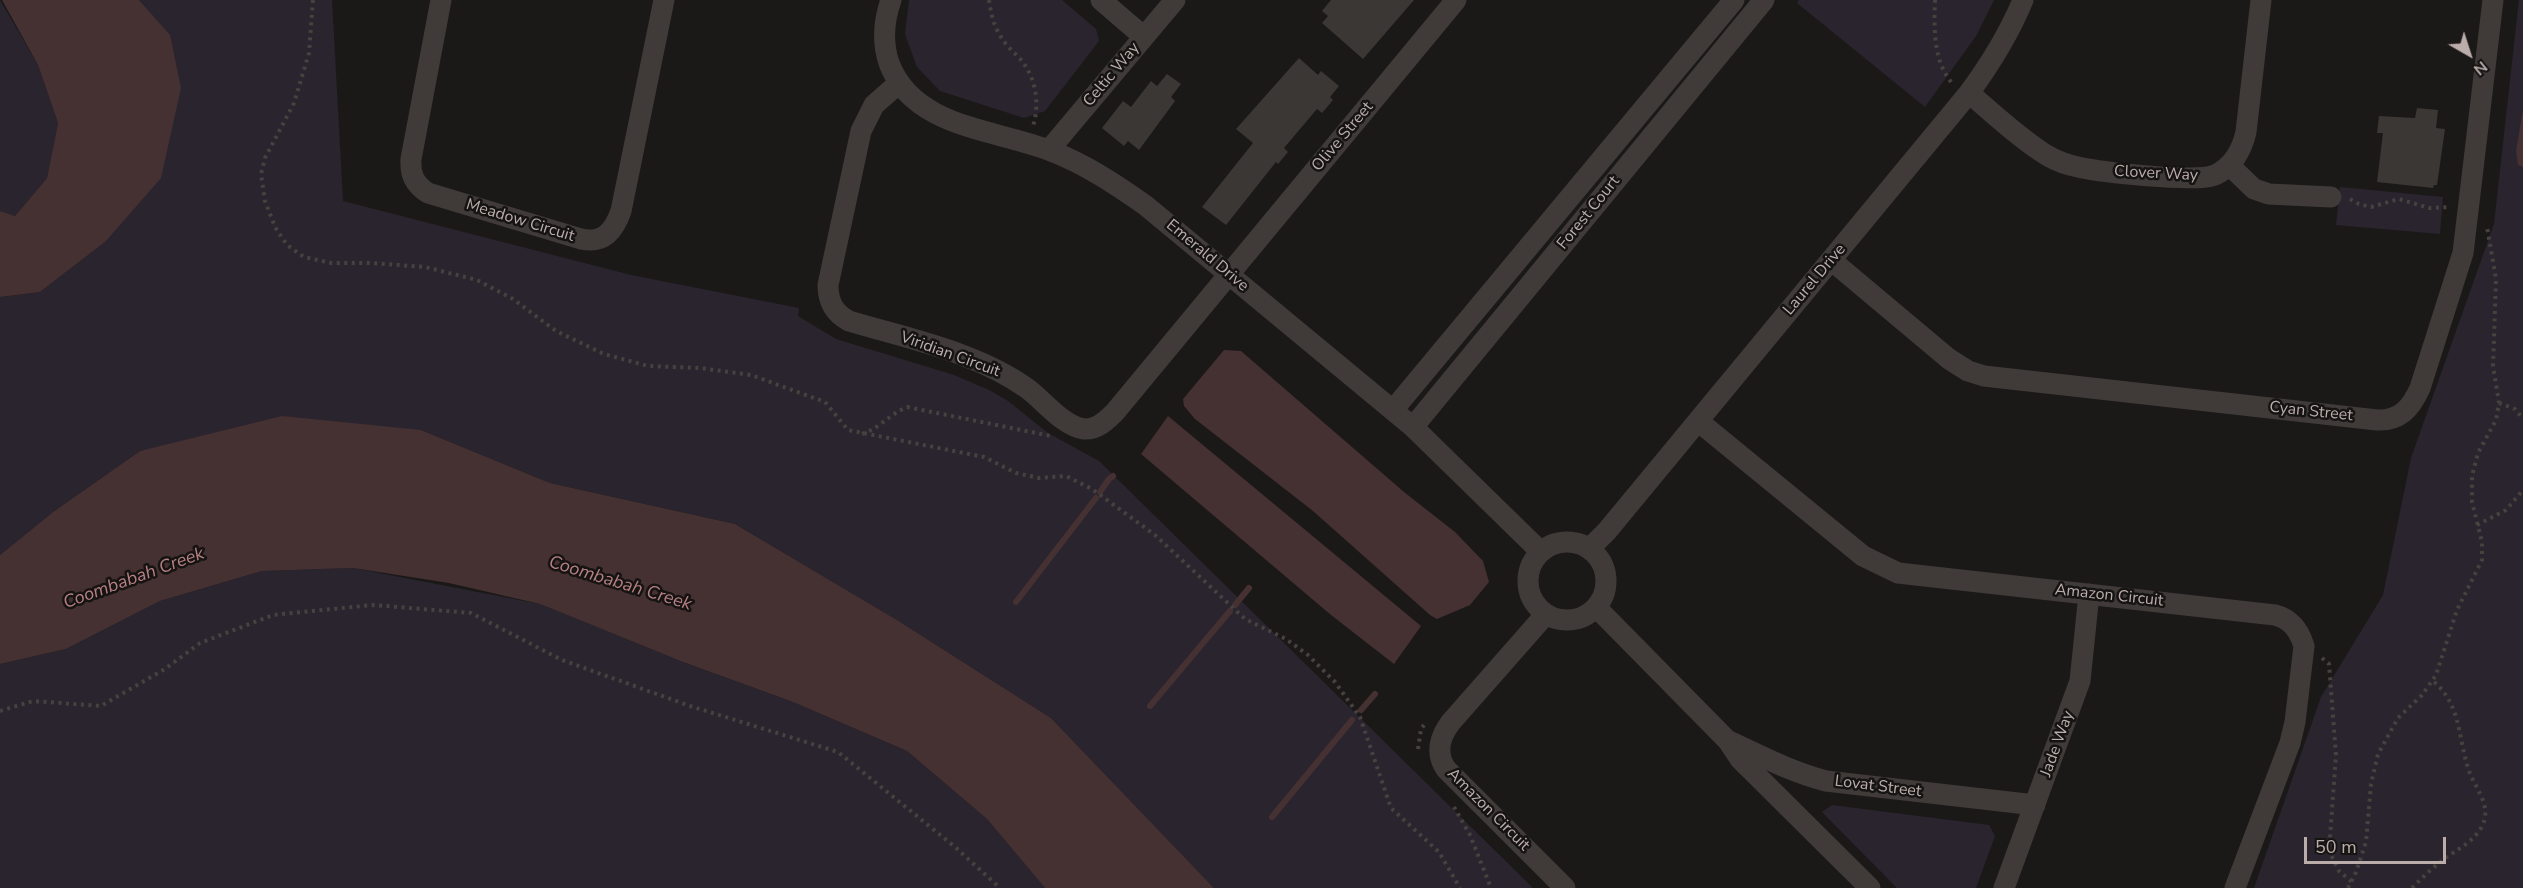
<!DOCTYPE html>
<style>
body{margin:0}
#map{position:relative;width:2523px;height:888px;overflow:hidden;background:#1b1918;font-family:"Nunito Sans",sans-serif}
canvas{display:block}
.north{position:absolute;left:2439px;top:24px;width:60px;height:60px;-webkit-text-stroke:4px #161413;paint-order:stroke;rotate:141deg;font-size:16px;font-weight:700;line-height:24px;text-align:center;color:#bbadaa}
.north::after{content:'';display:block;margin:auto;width:21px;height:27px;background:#bbadaa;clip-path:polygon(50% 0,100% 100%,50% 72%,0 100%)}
.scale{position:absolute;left:2304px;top:837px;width:142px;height:27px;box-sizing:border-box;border:3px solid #bbadaa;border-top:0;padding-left:8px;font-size:18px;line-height:21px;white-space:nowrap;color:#bbadaa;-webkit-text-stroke:4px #161413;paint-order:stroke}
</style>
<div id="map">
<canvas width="2523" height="888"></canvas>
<div class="north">N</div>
<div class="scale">50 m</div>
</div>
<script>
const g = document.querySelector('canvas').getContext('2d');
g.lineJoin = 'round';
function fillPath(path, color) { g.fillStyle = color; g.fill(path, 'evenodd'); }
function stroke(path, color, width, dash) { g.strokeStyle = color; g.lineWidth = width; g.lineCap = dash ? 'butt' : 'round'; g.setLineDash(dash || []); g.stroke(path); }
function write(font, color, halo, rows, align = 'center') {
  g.font = font + ' "Nunito Sans",sans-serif'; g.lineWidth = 5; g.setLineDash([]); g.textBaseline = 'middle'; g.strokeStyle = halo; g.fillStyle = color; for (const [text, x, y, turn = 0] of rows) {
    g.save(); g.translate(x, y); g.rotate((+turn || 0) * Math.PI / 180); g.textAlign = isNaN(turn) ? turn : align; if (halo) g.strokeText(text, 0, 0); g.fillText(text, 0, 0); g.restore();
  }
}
fillPath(new Path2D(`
 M0 0 38 65 58 123 47 178 15 216 0 211Z
 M139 0H332L343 201 631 275 799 308 798 316 836 339 954 375 989 390 1008 401 1048 433 1099 461 1533 888H1214L1051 718 897 620 735 524 550 483 421 430 140 451 53 512 0 555V297L40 292 105 242 170 36Z
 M909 0H1062L1096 29 1099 41 1045 111 1024 118 940 91 917 67 905 34Z
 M1799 0H1994L1976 36 1925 107 1797 3Z
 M2519 0H2523V888H2254L2321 697 2383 595 2411 458 2494 224Z
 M2340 187 2443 197 2440 234 2336 225Z
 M353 568 540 604 683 662 793 702 907 751 987 819 1045 888H0V664L66 649 160 601 262 571Z
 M1832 805 1989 825 1995 836 1976 888H1897L1822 812Z`), '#2a242e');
fillPath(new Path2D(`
 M2 0H139L170 35 181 88 161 178 105 242 40 292 0 297V211L15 216 47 178 58 123 38 65Z
 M2523 109V167L2518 165 2516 151Z
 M1224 350 1241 351 1404 492 1455 532 1483 561 1489 582 1470 605 1437 619 1430 615 1313 511 1195 419 1184 406 1183 399Z
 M282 416 421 430 550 483 735 524 897 620 1051 718 1214 888H1045L987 819 907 751 793 702 683 662 540 604 449 583 353 568 262 571 160 601 66 649 0 664V555L53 512 140 451Z
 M1168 416 1421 626 1394 664 1331 615 1141 454Z`), '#453032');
stroke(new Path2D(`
 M1100 492 1109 479 1113 476
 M1016 602 1096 498
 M1235 605 1249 588
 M1150 706 1230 611
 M1361 710 1375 694
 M1272 817 1352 720`), '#453032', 6);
fillPath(new Path2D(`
 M1331 0H1414L1363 59 1322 23 1328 16 1322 11Z
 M1299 58 1318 75 1321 71 1339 86 1330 97 1333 100 1322 113 1317 109 1284 148 1288 152 1278 164 1276 162 1226 225 1202 207 1253 143 1236 129Z
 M1167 74 1181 84 1171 97 1175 101 1139 150 1128 141 1124 146 1102 128 1123 101 1131 107 1151 81 1157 86Z
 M2417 108 2438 110 2436 128 2445 129 2437 185H2434L2433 188 2377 182 2383 133H2377L2379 116 2415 118Z`), '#3a3735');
stroke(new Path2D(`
 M313 0 309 53 294 103 265 158 261 174 265 201 275 227 287 245 304 257 331 263H372L425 267 477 280 513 299 556 331 604 354 648 366 700 368 751 375 825 402 848 430 984 457 1016 473 1039 478 1066 476 1092 489 1155 535 1245 619 1286 639 1308 655 1335 682 1360 717 1391 808 1439 852 1460 888
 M989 0C991 12 993 25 1000 35 1005 45 1014 52 1021 60 1036 78 1040 104 1033 126
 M1935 0C1934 28 1933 61 1952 83
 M2350 199 2359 204 2371 207 2399 199 2429 208 2451 207
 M2499 403 2515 409 2523 419
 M862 434C880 428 890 414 907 407L1051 436
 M2477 525 2506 510 2523 490
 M2322 658 2329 664 2336 755 2329 851 2339 871 2352 882
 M0 711 33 701 101 706 165 669 200 643 273 615 373 605 471 613 562 660 690 706 838 752 955 847 1000 888
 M1418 749 1421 729 1424 725
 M1454 807 1470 835 1491 888
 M2348 888 2356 872 2366 842 2371 784 2378 754 2398 718 2422 695 2436 675 2457 610 2482 560V542L2472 502V476L2478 453 2496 420 2499 403 2493 366 2496 279 2487 227
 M2412 888C2422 878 2432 868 2443 860 2456 850 2472 843 2481 828 2494 806 2474 788 2468 768 2458 737 2461 704 2433 681`), '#47413f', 4, [3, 4.5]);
stroke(new Path2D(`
 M441 0 411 159C410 174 414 184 428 193L581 239C603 244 614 231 621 211L664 0
 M891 0C884 20 882 42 889 63 913 128 995 129 1051 151 1085 164 1115 184 1145 205L1413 427 1541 552
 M1101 0 1144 37
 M899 83 874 105 861 131 828 285C828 302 834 313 849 321 909 339 977 352 1028 389 1044 401 1063 426 1084 429 1097 430 1107 420 1115 412L1456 0
 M1969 93C1994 114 2020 139 2048 156 2057 161 2068 165 2078 167 2100 172 2196 183 2215 175 2232 167 2242 150 2246 132L2261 0
 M1049 150 1175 0
 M2229 165 2254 189 2269 194 2331 197
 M1831 260 1949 359 1968 371 1984 376 2377 420C2400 421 2411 408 2420 388L2463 253 2493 0
 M1393 410 1734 0
 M1698 421 1863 556 1898 573 2275 615C2291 619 2299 630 2304 646L2295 722 2290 743 2235 888
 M1413 427 1764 0
 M1528 581a39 39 0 1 1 78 0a39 39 0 1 1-78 0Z
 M1589 549 1607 531 1969 93C1991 63 2009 34 2023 0
 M1596 607 1728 741 1740 759 1870 888
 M1546 614 1451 722C1440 736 1435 753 1446 769L1565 888
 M1729 741C1761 756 1791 772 1826 781L2035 805
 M2004 888 2080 681 2089 594`), '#403b39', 21);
write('16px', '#bbadaa', '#161413', [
 ["Celtic Way",1112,75,-50],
 ["Olive Street",1343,137,-50],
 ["Clover Way",2156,174,3],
 ["Forest Court",1589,213,-51],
 ["Meadow Circuit",520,221,17],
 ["Emerald Drive",1207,256,40],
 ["Laurel Drive",1815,280,-50],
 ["Viridian Circuit",950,355,20],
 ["Cyan Street",2311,412,6],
 ["Amazon Circuit",2109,596,6],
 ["Jade Way",2058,744,-70],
 ["Lovat Street",1878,787,7],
 ["Amazon Circuit",1488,810,45]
]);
write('italic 18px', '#b78083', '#161413', [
 ["Coombabah Creek",134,579,-20],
 ["Coombabah Creek",620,584,17]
]);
</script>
